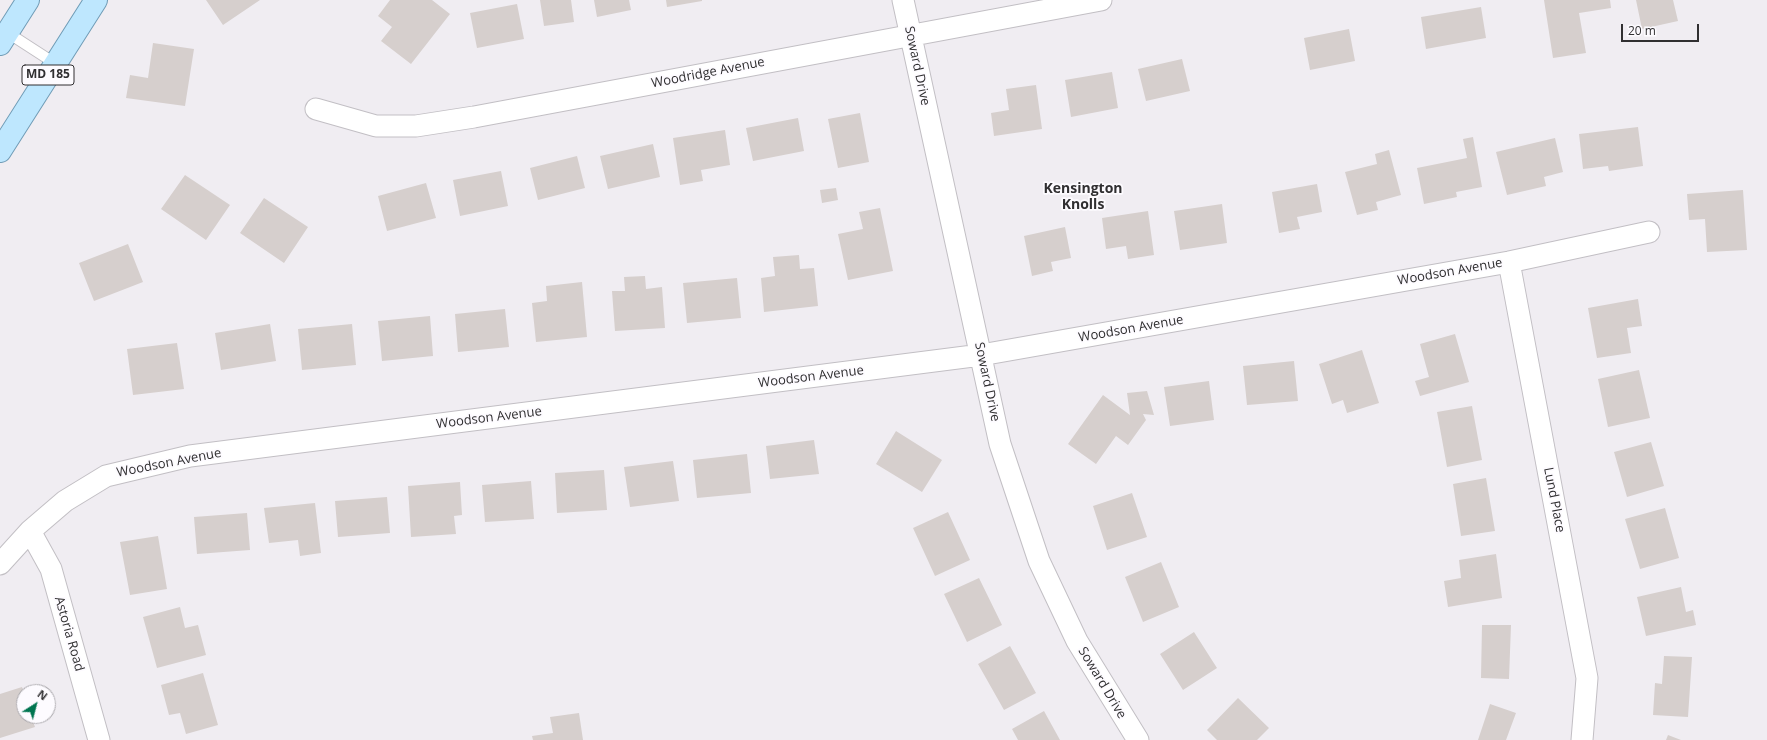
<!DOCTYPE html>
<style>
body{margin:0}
#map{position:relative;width:1767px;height:740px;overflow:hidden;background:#f0edf2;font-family:"Open Sans",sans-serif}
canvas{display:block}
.north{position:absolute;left:16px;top:684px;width:40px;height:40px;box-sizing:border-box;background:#fdfbff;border:1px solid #aba9ad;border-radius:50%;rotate:36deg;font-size:11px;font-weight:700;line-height:16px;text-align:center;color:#302f31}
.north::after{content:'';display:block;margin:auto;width:14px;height:18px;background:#007550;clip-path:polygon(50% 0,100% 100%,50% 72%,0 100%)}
.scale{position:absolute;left:1621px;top:24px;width:78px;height:18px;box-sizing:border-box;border:2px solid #302f31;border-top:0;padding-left:5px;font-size:12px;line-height:14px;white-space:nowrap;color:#302f31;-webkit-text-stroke:3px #fdfbff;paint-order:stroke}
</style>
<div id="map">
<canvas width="1767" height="740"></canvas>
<div class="north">N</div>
<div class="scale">20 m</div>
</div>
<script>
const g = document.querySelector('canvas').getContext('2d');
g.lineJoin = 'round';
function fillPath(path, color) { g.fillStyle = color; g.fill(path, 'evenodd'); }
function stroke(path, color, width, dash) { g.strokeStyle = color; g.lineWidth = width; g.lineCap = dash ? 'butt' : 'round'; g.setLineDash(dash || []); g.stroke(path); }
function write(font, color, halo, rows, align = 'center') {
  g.font = font + ' "Open Sans",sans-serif'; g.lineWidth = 3.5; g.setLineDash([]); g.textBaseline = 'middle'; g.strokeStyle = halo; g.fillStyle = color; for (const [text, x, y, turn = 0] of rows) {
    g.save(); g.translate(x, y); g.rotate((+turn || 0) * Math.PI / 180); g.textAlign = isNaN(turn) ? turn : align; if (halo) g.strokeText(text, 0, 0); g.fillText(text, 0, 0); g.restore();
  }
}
fillPath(new Path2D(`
 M206 0H260L223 25Z
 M390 0H432L450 14 411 64 381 41 392 27 378 16Z
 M540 0H571L574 22 544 26Z
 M594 0H629L631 10 597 17Z
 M666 0H702V1L667 7Z
 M1544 0H1610L1611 8 1579 13 1586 53 1553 58Z
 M1636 0H1673L1678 21 1642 29Z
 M517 4 524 39 477 48 470 13Z
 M1481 7 1486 38 1426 49 1421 17Z
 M1349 29 1355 61 1310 70 1304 38Z
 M153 43 194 49 185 106 126 98 130 75 148 78Z
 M1182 59 1190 91 1146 101 1138 69Z
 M1112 72 1118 108 1071 117 1065 80Z
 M1036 85 1042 129 994 136 991 113 1009 110 1006 89Z
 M860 113 869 162 838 168 828 119Z
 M798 118 804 151 753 161 746 128Z
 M1638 127 1643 166 1609 171 1608 166 1583 169 1579 134Z
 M725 130 730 165 701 170 703 181 680 185 673 138Z
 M1473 137 1482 187 1456 192 1457 197 1424 204 1417 168 1467 158 1463 139Z
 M1555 138 1563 172 1544 177 1546 186 1507 195 1496 152Z
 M653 144 660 177 608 189 600 156Z
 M1389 150 1401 195 1376 202 1378 210 1357 215 1345 172 1377 164 1375 154Z
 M577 156 585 188 538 200 530 168Z
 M501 171 508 206 460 216 453 180Z
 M185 175 230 205 206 240 161 209Z
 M426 183 436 218 387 231 378 196Z
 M1317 184 1322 212 1297 217 1300 229 1279 233 1272 192Z
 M836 188 838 200 822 203 820 190Z
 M1743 190 1747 250 1707 252 1705 219 1689 220 1687 194Z
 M264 198 308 227 284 263 240 233Z
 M1222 204 1227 243 1180 250 1174 211Z
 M880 208 893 271 848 280 838 234 863 229 859 212Z
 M1148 211 1154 255 1128 259 1126 246 1106 249 1102 218Z
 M1065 227 1071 258 1051 262 1053 271 1032 276 1024 236Z
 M128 244 143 282 94 301 79 263Z
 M799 255 800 269 814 268 818 306 764 312 761 278 775 276 773 257Z
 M645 276 646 289 662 287 665 328 615 331 612 291H625L624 277Z
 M737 278 741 318 687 323 683 283Z
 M582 282 587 337 536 342 532 303 547 301 546 286Z
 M1638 299 1642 326 1627 328 1631 353 1597 358 1588 308Z
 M505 309 509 347 458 352 455 314Z
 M430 316 433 356 382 361 378 321Z
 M270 324 276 361 221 370 215 333Z
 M352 324 356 365 302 370 298 329Z
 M1455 334 1469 382 1420 396 1415 381 1429 377 1420 344Z
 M177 343 184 389 133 395 127 349Z
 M1362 350 1379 403 1347 413 1343 400 1332 404 1319 364Z
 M1294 361 1298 401 1247 405 1243 366Z
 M1639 370 1650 418 1608 427 1598 379Z
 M1209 381 1214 420 1170 426 1164 387Z
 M1147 391 1154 415 1143 414 1146 420 1128 445 1116 436 1096 464 1068 444 1103 395 1130 415 1127 393Z
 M1472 406 1482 460 1447 467 1437 412Z
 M896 431 942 460 922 492 876 464Z
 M814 440 819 474 770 479 766 446Z
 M1651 442 1664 486 1627 497 1614 452Z
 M747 454 751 493 697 498 693 460Z
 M673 461 679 501 630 507 624 467Z
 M604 470 607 510 557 513 555 473Z
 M1486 478 1495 531 1461 536 1453 484Z
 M531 481 534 519 485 522 482 485Z
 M460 482 462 515 454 516 456 534 411 537 408 486Z
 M1132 493 1147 537 1107 550 1093 506Z
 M387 497 390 533 338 537 335 501Z
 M315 503 321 553 300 556 298 540 269 543 264 508Z
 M1665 508 1679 558 1640 569 1625 519Z
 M948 512 970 560 935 576 913 528Z
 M247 513 250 550 197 554 194 517Z
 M158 536 167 589 130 595 120 542Z
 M1496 554 1502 598 1448 607 1444 581 1461 578 1459 560Z
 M1161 562 1179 607 1143 622 1125 577Z
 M979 578 1002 625 967 642 944 594Z
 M1681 587 1686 612 1693 610 1696 625 1646 636 1637 597Z
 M180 607 185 628 198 625 206 655 157 668 143 617Z
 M1482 625H1511L1509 679 1481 678Z
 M1194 632 1217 668 1183 690 1160 654Z
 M1010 646 1036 693 1004 710 978 664Z
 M1664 656 1692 657 1688 717 1653 715 1655 683 1662 684Z
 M203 673 218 725 186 734 180 713 169 715 161 685Z
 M22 687 24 693V716H31L35 727 0 738V694Z
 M1238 698 1269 728 1257 740H1217L1207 730Z
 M1490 704 1516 713 1506 740H1478Z
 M1044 711 1060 740H1018L1012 729Z
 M579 713 583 740H533L532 736 553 733 550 717Z
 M1668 735 1681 740H1666Z`), '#d6cfcd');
const lane = new Path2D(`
 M5 31 56 64`);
const street = new Path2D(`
 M903 0 1000 444 1039 561 1077 641 1138 740
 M316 109 376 126H416L474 117 1101 0
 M1509 262 1587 678 1582 740
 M30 531 51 569 99 740
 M0 564 30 531 65 501 106 476 190 456 981 355 1509 262 1649 232`);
const primary = new Path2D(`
 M0 44 28 0
 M0 151 96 0`);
stroke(lane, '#c2bfc4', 12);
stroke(street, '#c2bfc4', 23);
stroke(primary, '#709cb6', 24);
stroke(lane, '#fff', 10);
stroke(street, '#fff', 21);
stroke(primary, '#bee7fe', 22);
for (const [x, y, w] of [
 [48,75,52]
]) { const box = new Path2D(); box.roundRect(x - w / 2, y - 10, w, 20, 3); g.fillStyle = '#fdfbff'; g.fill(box); stroke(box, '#302f31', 1); }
write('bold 12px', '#302f31', null, [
 ["MD 185",48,75]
]);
write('13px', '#302f31', '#fdfbff', [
 ["Soward Drive",917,66,78],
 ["Woodridge Avenue",708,73,-11],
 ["Woodson Avenue",1450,272,-10],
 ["Woodson Avenue",1131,329,-10],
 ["Woodson Avenue",811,377,-7],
 ["Soward Drive",987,382,78],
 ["Woodson Avenue",489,418,-7],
 ["Woodson Avenue",169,463,-11],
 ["Lund Place",1554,500,79],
 ["Astoria Road",69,634,74],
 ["Soward Drive",1102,683,59]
]);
write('bold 14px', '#302f31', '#fdfbff', [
 ["Kensington",1083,189],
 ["Knolls",1083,205]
]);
</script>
